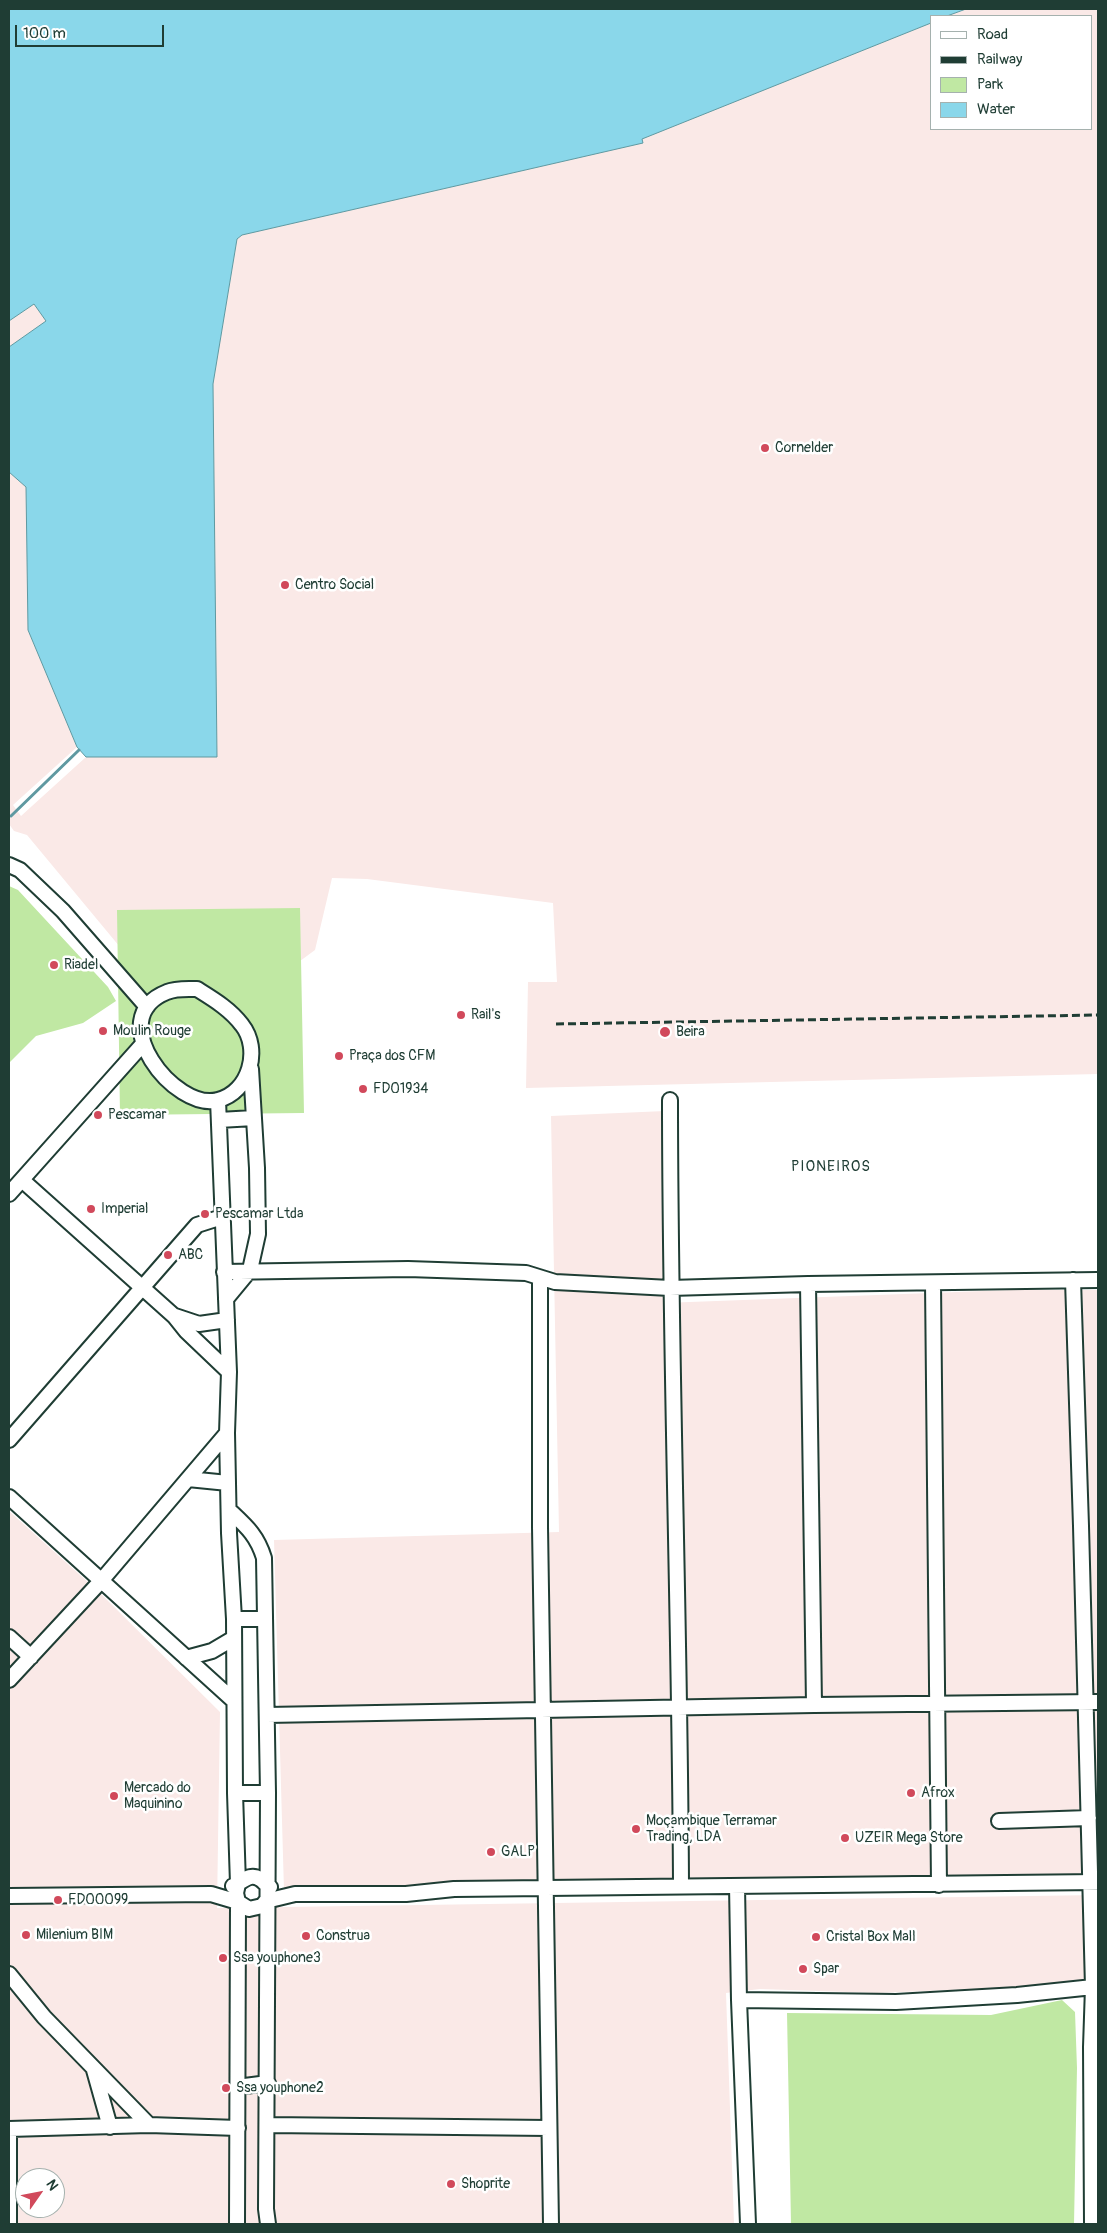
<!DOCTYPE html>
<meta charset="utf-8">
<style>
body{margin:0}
#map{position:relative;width:1107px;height:2233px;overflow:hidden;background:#fff;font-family:Pangolin,sans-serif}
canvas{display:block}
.frame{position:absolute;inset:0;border:10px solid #1f3d34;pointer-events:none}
.legend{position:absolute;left:930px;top:15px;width:162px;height:115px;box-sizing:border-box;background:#fff;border:1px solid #a5b1ae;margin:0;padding:6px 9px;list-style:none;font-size:15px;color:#1f3d34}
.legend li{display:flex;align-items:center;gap:10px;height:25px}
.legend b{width:25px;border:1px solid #a5b1ae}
.north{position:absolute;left:15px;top:2168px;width:50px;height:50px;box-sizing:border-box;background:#fff;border:1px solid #a5b1ae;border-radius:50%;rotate:57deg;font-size:14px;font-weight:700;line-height:20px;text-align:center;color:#1f3d34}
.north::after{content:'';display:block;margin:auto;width:18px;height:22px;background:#d1495b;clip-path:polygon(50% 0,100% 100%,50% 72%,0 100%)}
.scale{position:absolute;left:15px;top:25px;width:149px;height:22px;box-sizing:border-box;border:2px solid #1f3d34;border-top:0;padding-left:6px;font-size:15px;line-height:18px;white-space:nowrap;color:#1f3d34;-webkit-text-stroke:4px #fff;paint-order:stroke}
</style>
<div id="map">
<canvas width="1107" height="2233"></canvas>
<div class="frame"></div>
<ul class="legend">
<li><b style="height:6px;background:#fff"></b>Road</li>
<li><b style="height:6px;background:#1f3d34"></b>Railway</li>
<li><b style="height:14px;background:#c0e8a3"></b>Park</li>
<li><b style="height:14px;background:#8ad7ea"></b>Water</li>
</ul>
<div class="north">N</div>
<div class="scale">100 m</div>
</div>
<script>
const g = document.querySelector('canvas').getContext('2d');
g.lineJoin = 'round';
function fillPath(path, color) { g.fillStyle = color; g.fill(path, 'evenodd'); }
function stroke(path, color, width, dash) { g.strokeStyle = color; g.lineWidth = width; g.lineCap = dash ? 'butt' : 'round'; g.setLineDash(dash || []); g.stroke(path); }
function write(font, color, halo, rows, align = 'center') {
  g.font = font + ' Pangolin,sans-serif'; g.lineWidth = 5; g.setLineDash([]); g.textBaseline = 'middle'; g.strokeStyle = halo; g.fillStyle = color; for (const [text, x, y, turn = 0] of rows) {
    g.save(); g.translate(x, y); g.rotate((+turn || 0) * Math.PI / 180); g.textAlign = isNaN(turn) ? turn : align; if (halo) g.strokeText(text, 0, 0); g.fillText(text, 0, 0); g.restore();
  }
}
fillPath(new Path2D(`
 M966 9H1098V1074L526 1088 528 982H557L553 903 367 879 332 878 315 950 296 964 149 982 27 835 14 831 9 824V472L26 487 28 630 77 747 13 805 21 816 86 757H217L213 384 237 239 242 235 642 143 641 139 931 23V129H1091V16H947Z
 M34 304 46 321 9 347V321Z
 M665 1111 663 1303 1011 1290H1098V1879L284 1891 274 1540 559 1532 551 1116Z
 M9 1511 99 1592 220 1712 217 1908 1098 1895V1992V1984L877 1993 760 1989 726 1993 734 2224H9ZM25 2178H55V2208H25Z`), '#fae9e7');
fillPath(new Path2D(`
 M9 886 18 890 108 987 116 1001 83 1023 36 1036 9 1063Z
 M300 908 304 1113 120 1115 117 910Z
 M1062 2000 1075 2012 1077 2068 1074 2224H791L787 2013 991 2015Z`), '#c0e8a3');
const water = new Path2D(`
 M9 9H966L947 16H931V23L642 139 643 143 242 235 237 239 213 384 217 757H86L77 747 28 630 26 487 9 472V347L46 321 34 304 9 321Z`);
fillPath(water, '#8ad7ea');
stroke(water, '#5f99a1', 1);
stroke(new Path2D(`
 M11 816 79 750`), '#5f99a1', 3);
const minor = new Path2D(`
 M9 865 20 870 63 911 147 1007
 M197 989C213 999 230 1009 242 1025 261 1049 250 1092 218 1100 175 1112 101 1018 167 992 176 988 187 989 197 989Z
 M218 1100 229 1372 227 1433 229 1533 234 1619 235 1793 238 1884 236 1893 238 1902 237 2224
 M670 1100C670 1362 680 1624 681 1886
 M219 1120 254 1118
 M22 1180 174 1316 186 1331 229 1372
 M9 1194 142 1045
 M224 1272 408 1269 526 1273 555 1282 670 1288 808 1284 1098 1280
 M540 1278V1527L551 2224
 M1073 1280 1081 1526 1093 1987 1091 2047 1092 2224
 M933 1283 939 1885
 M808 1284 814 1705 1098 1702
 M226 1299 250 1270 258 1234 257 1168 251 1069
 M175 1316 199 1324 227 1320
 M9 1440 197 1225 222 1217
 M188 1479 228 1483
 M9 1497 233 1700
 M229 1510C246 1526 257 1535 264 1558L268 1793 266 2209 268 2224
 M234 1619H265
 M9 1637 31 1657
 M186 1658 212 1651 234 1638
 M9 1680 101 1581 227 1433
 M267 1715 814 1705
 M235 1793H268
 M999 1821 1089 1818
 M233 1886C242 1883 249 1872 260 1879 265 1882 265 1885 270 1887
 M737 1886 739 2000 748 2224
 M9 1896 211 1894 238 1902 249 1909 262 1906 266 1901 295 1894H406L454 1889 1098 1882
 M9 1974 44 2017 149 2125
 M739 2000 896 2002 1017 1995 1093 1987
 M94 2070 110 2127
 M237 2087 268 2083
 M268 2125 549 2128
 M9 2129 149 2125 238 2128
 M9 2224V2129`);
stroke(minor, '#1f3d34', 18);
stroke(minor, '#fff', 14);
stroke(new Path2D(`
 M556 1024 1098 1015`), '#1f3d34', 3, [8, 4]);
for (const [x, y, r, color] of [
 [765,448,5,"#d1495b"],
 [285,585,5,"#d1495b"],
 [54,965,5,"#d1495b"],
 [461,1015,5,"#d1495b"],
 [103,1031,5,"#d1495b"],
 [665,1032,6,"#d1495b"],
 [339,1056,5,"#d1495b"],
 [363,1089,5,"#d1495b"],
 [98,1115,5,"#d1495b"],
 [91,1209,5,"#d1495b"],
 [205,1214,5,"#d1495b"],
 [168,1255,5,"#d1495b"],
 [911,1793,5,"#d1495b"],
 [114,1796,5,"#d1495b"],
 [636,1829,5,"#d1495b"],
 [845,1838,5,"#d1495b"],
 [491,1852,5,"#d1495b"],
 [58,1900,5,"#d1495b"],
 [26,1935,5,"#d1495b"],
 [306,1936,5,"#d1495b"],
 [816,1937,5,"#d1495b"],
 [223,1958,5,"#d1495b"],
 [803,1969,5,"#d1495b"],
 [226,2088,5,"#d1495b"],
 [451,2184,5,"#d1495b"]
]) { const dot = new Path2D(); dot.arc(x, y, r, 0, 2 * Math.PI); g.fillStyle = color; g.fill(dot); stroke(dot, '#fff', 2); }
write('14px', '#1f3d34', '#fff', [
 ["Cornelder",775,448],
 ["Centro Social",295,585],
 ["Riadel",64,965],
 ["Rail's",471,1015],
 ["Moulin Rouge",113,1031],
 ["Beira",676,1032],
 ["Praça dos CFM",349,1056],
 ["FD01934",373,1089],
 ["Pescamar",108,1115],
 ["Imperial",101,1209],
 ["Pescamar Ltda",215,1214],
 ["ABC",178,1255],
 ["Mercado do",124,1788],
 ["Maquinino",124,1804],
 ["Afrox",921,1793],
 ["Moçambique Terramar",646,1821],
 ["Trading, LDA",646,1837],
 ["UZEIR Mega Store",855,1838],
 ["GALP",501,1852],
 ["FD00099",68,1900],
 ["Milenium BIM",36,1935],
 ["Construa",316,1936],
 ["Cristal Box Mall",826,1937],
 ["Ssa youphone3",233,1958],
 ["Spar",813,1969],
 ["Ssa youphone2",236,2088],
 ["Shoprite",461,2184]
], 'left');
g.letterSpacing = '1px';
write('15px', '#1f3d34', '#fff', [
 ["PIONEIROS",831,1167]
]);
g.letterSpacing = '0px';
</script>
